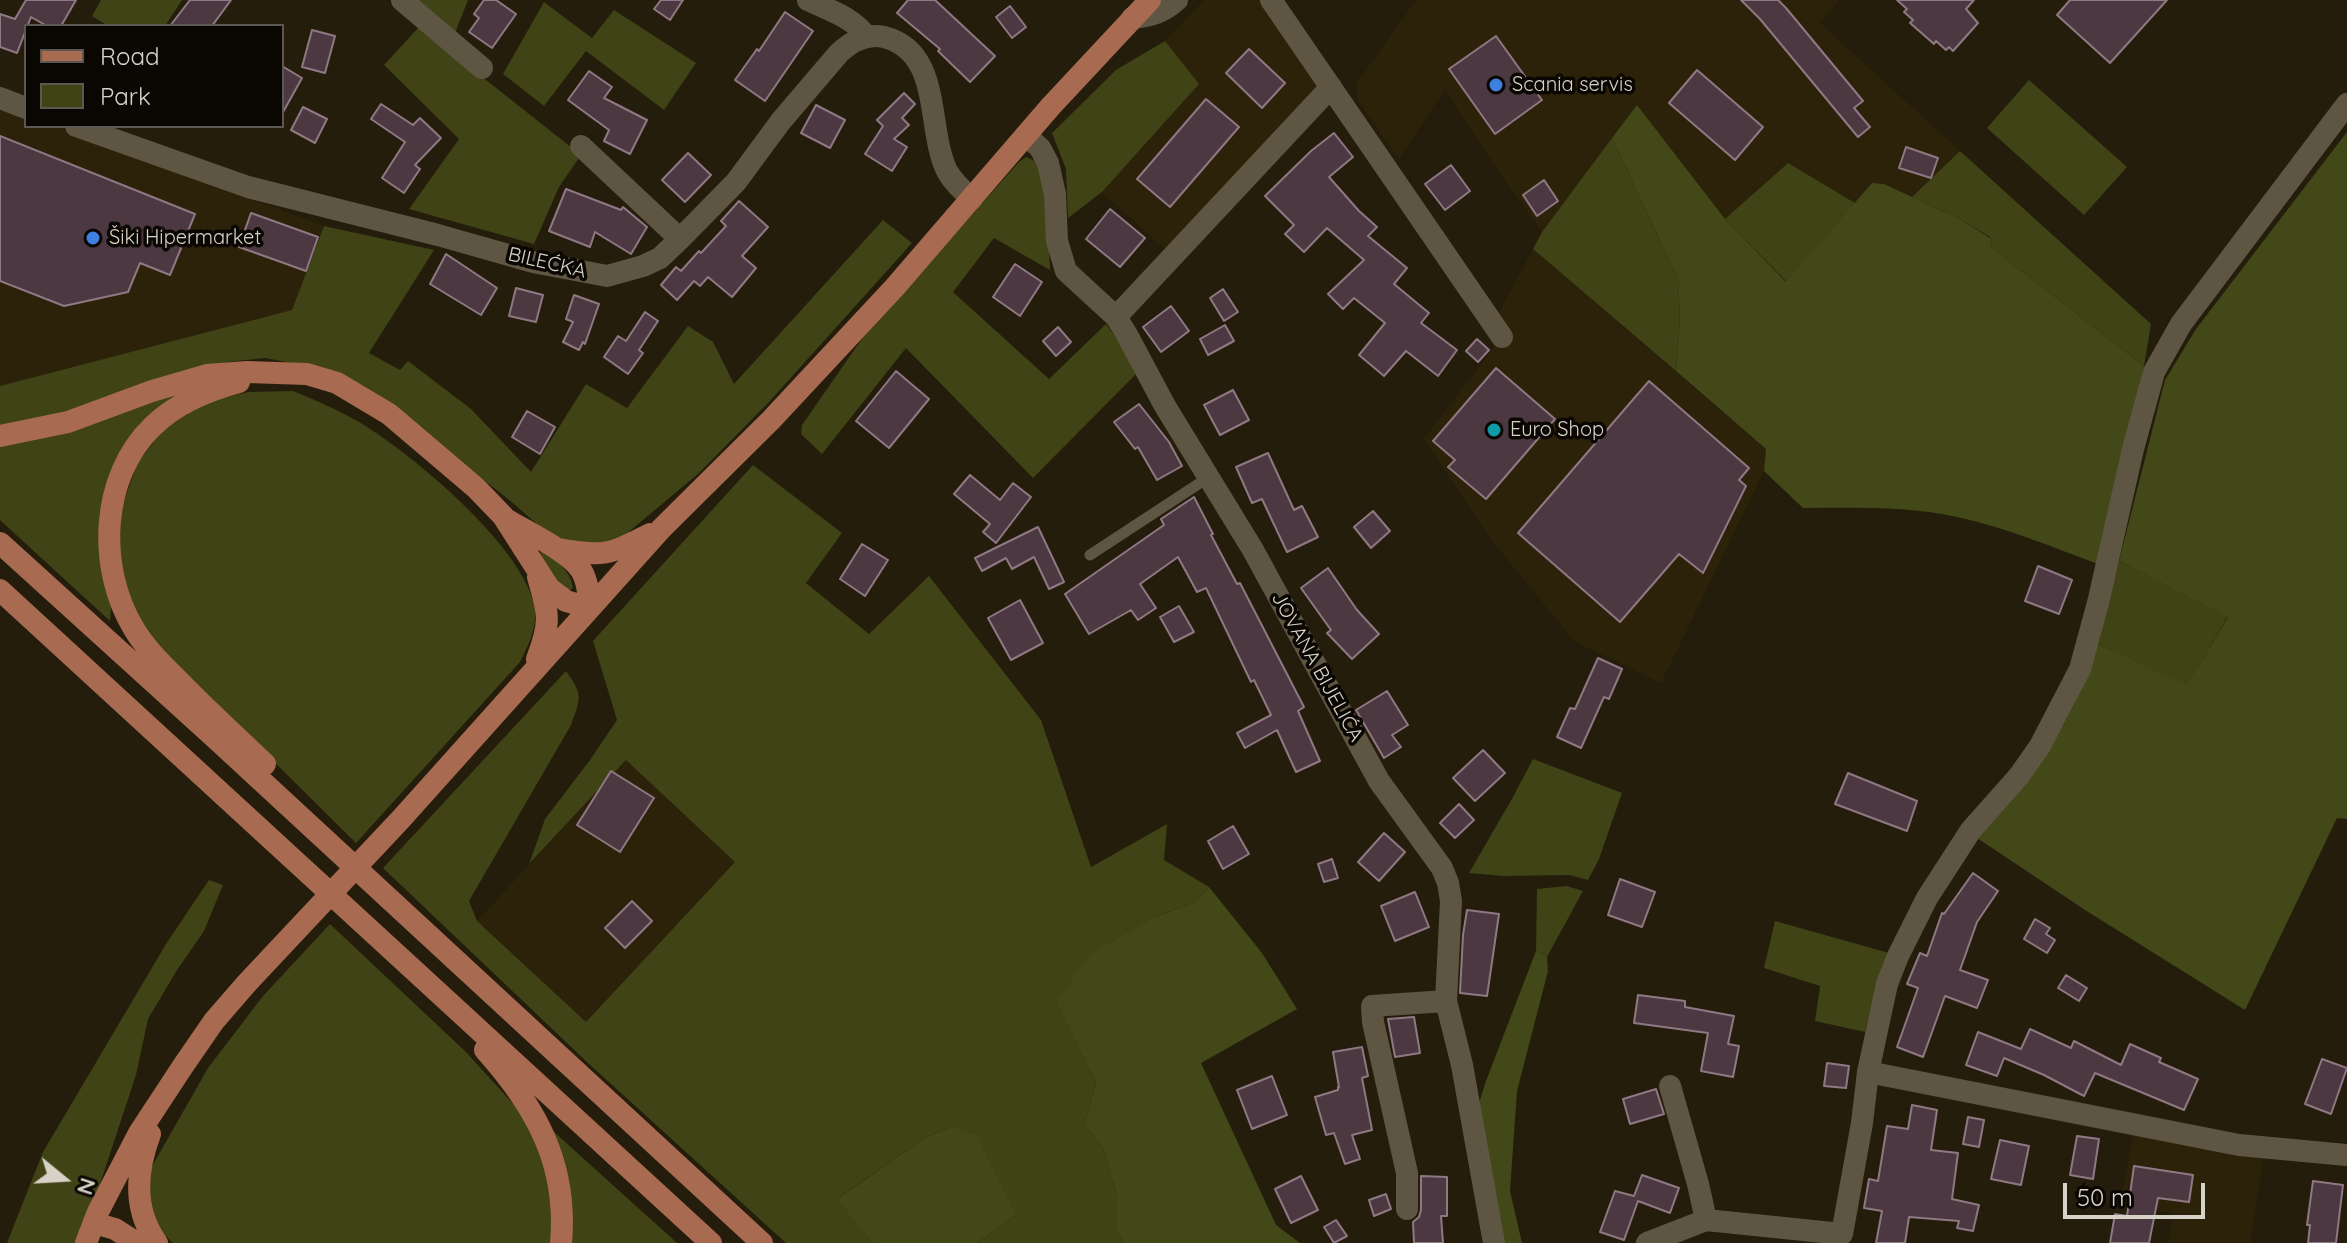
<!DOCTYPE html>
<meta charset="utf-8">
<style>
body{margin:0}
#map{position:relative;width:2347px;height:1243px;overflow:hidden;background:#241d0b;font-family:Quicksand,sans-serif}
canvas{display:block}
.legend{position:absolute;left:24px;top:24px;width:260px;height:104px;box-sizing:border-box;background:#0a0703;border:2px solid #5c5851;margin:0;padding:10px 14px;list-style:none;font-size:24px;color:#d7d2c7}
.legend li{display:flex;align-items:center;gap:16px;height:40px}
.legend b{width:40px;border:2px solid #5c5851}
.north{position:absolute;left:24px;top:1139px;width:80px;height:80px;-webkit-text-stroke:6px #0a0703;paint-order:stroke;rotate:108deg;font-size:22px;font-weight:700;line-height:32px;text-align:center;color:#d7d2c7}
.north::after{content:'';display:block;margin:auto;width:28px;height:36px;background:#d7d2c7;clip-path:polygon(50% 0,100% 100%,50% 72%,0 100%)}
.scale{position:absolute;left:2063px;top:1183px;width:142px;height:36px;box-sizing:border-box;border:4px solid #d7d2c7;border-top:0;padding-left:10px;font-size:24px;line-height:28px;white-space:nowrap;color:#d7d2c7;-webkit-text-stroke:6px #0a0703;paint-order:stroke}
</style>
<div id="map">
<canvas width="2347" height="1243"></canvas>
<ul class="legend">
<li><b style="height:10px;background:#a96a52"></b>Road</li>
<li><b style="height:22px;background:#3f4315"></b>Park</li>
</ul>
<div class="north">N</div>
<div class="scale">50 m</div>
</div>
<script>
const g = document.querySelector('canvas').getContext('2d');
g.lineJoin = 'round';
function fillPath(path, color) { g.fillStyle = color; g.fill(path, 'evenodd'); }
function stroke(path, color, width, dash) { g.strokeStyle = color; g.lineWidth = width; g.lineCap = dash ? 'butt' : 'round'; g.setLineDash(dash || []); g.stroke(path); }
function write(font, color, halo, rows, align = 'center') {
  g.font = font + ' Quicksand,sans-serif'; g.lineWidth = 7; g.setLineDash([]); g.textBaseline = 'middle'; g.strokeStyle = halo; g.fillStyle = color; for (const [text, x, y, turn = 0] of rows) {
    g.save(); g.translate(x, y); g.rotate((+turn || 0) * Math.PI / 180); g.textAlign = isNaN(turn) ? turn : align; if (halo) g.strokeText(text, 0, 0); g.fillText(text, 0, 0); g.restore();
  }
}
fillPath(new Path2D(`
 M1204 0H1261L1321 86 1168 252 1102 192 1198 84 1165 41Z
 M1416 0H1839L1820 23 1960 151 1912 197 1884 184 1872 183 1855 203 1788 163 1725 219 1637 105 1542 232 1491 160 1445 89 1399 159 1358 101 1356 84Z
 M0 106 26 116V126H54L324 226 292 310 0 386Z
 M1533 249 1766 449 1764 471 1661 683 1574 641 1490 538 1424 439 1507 330 1499 312Z
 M626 760 735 862 586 1022 477 921Z
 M2134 1132 2263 1158 2250 1243H2169L2172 1213 2120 1204Z`), '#2c2209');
fillPath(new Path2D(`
 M101 0H182L165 26H108L92 16Z
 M414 0H468L455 33Z
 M544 2 592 38 614 10 696 63 664 110 586 51 544 106 503 74Z
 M419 27 581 155 559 187 534 244 409 209 459 139 384 65Z
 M1165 41 1199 84 1102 192 1068 218 1066 169 1052 133 1116 70Z
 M2029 80 2127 167 2084 215 1987 128Z
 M1612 138 1678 279 1680 321 1676 371 1533 249 1542 232Z
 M1960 151 2151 324 2144 366 1992 248 1990 237 1960 219 1912 197Z
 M1026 157C1038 161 1041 168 1045 178L1050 270 994 238 953 292 1049 379 1106 324 1140 370 1033 478 906 348 822 454 801 434 802 425 866 333 1019 162Z
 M1788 163 1855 203 1787 282 1725 219Z
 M883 220 912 243 769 402 698 474 625 535 590 547 551 536 508 499 364 386 327 370 265 358 228 362 187 373 79 412 0 429V386L292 310 324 226 434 250 369 353 400 370 408 361 471 409 531 472 586 384 627 408 688 326 713 342 734 384Z
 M293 391C316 400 338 410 359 422 410 452 528 550 535 610 537 629 528 646 520 662L356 843 155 644 131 608 123 581 119 547 121 509 138 462 162 431 206 402 248 392Z
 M176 394 145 426 103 573 111 608 110 621 0 520V443Z
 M753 465 842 533 806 583 869 634 929 576 1041 720 1091 867 1167 824 1164 860 1209 887 1196 902 1154 917 1058 1002 1096 1083 1084 1125 1103 1148 1117 1195V1232L1125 1243H977L1016 1215 952 1127 926 1137 838 1198 873 1243H786L589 1064 383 868 566 671C583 695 581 697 571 725L469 901 477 921 586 1022 735 862 626 760 529 864 545 819 590 760 617 720 593 641Z
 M540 549C555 558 571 571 573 588L569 591C556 583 542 565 540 549Z
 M2119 561 2228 616 2187 686 2096 643Z
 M1533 759 1622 793 1599 859 1588 880 1569 875 1504 876 1469 873 1513 797Z
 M209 880 223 885 204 931 177 970 148 1019 136 1075 100 1184 76 1243H7L43 1152 166 944Z
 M1567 886 1583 891 1547 957 1536 951 1537 889Z
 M1775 921 1889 953 1877 984 1865 1032 1815 1021 1820 986 1764 968Z
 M330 924 466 1052 526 1118 546 1161 553 1219 550 1243H173L158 1228 148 1198 151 1168 208 1068 263 996Z
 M553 1131 677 1243H564Z`), '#3f4315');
fillPath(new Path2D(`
 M1637 105 1725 219 1786 282 1872 183 1884 184 1960 219 1990 238 1992 248 2144 366 2098 564C2052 547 2005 527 1957 517 1907 506 1854 508 1803 508L1764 471 1766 449 1676 371 1680 321 1678 279 1612 138Z
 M2347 132V819L2337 818 2245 1010 2085 910 1977 838 2063 726 2081 690 2096 643 2187 685 2228 617 2119 561 2165 380 2196 329Z
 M1209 887 1262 953 1297 1009 1201 1063 1276 1225 1300 1243H1125L1117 1232V1195L1103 1148 1084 1125 1096 1083 1057 1002 1087 957 1154 917 1196 902Z
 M1536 951 1547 957 1548 971 1517 1091 1510 1191 1522 1243H1502L1478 1106 1486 1081Z
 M952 1127 977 1136 1016 1215 977 1243H873L837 1199 926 1137Z`), '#434818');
const building = new Path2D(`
 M26 0H76L61 26H47L31 17 17 53 0 47V14L15 19Z
 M190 0H231L212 26H170Z
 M484 0H496L516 14 492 48 469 32 479 18 474 14Z
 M661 0H683L670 20 654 9Z
 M908 0H935L995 56 970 82 938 51 940 49 897 13Z
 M1741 0H1778L1786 8 1863 101 1854 108 1870 127 1858 137 1760 19Z
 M1897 0H1974L1966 9 1978 23 1953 51 1949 47 1946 50 1936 41 1934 44 1910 23 1913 20 1904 12 1907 9Z
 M2070 0H2167L2110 63 2057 15Z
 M1010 6 1026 27 1012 38 996 17Z
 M785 12 813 31 765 101 735 80 757 49 759 51Z
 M312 30 335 36 325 73 302 67Z
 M1496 36 1542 100 1495 134 1449 69Z
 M1249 49 1285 83 1262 108 1226 73Z
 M282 66 302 78 282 114Z
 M1697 70 1763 127 1735 160 1669 103Z
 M589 71 612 87 604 98 647 120 630 154 604 141 609 130 568 100Z
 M904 93 915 104 902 118 909 125 894 139 907 147 892 171 865 154 883 126 877 120Z
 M1206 99 1239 127 1170 207 1137 179Z
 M381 104 413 125 420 118 441 138 415 165 420 169 404 193 382 178 405 142 371 119Z
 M816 105 845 120 830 148 801 133Z
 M303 107 327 119 315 143 291 130Z
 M1334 133 1353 157 1329 177 1359 211 1377 227 1368 236 1407 268 1394 284 1429 313 1421 323 1457 350 1438 376 1406 351 1384 376 1359 355 1385 323 1354 298 1343 309 1328 294 1364 260 1327 228 1304 252 1285 234 1294 225 1265 196 1311 151Z
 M0 136 195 214 170 275 140 263 128 292 64 306 0 281Z
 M1906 147 1938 158 1931 178 1899 168Z
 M688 153 711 175 685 202 662 180Z
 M1451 165 1470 191 1445 210 1425 184Z
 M1544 180 1558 201 1537 216 1523 195Z
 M566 189 621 210 623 207 647 227 631 254 595 232 590 247 549 231Z
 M739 201 768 227 742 256 756 268 732 297 708 277 700 286 694 281 677 300 661 285 676 267 681 271 699 251 701 253 726 226 721 221Z
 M1110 209 1145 238 1120 267 1086 239Z
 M251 213 318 237 306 271 239 247Z
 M446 254 497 288 481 315 430 284Z
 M1015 264 1042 282 1020 316 993 297Z
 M516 288 543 295 536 322 509 316Z
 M1223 289 1238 312 1224 321 1210 298Z
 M574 295 599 304 585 344 583 342 579 350 563 342 573 322 566 319Z
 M1171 306 1189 331 1161 352 1143 327Z
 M645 312 658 321 639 350 643 353 628 374 604 357 618 336 626 341Z
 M1225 325 1234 341 1208 355 1200 339Z
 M1058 327 1071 342 1056 356 1043 341Z
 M1477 339 1489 350 1478 362 1466 351Z
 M1496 368 1555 419 1486 499 1448 467 1455 460 1433 441Z
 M896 371 929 399 889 448 856 421Z
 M1649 381 1749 468 1739 480 1746 486 1703 573 1679 554 1620 622 1518 533Z
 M1233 390 1249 420 1220 435 1204 405Z
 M1139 404 1169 442 1182 466 1157 480 1138 447 1135 449 1114 422Z
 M527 411 555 427 540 454 512 437Z
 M1268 453 1294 510 1302 506 1318 537 1287 552 1262 499 1252 503 1236 467Z
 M970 475 1000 500 1013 483 1031 497 996 543 983 532 990 524 954 494Z
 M1194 497 1213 534 1211 535 1237 584 1240 583 1304 707 1298 711 1320 761 1296 772 1277 730 1245 748 1237 733 1271 715 1254 680 1251 682 1206 588 1197 592 1178 557 1140 584 1156 608 1138 620 1131 610 1089 634 1065 594 1164 525 1161 519Z
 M1373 511 1390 531 1371 548 1354 527Z
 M1038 527 1064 582 1049 589 1034 557 1012 569 1006 558 982 571 975 558Z
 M862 544 888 560 865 596 840 579Z
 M2038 566 2072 580 2059 614 2025 601Z
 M1328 568 1357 610 1379 634 1352 659 1327 633 1331 630 1301 588Z
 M1020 600 1043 643 1011 660 988 618Z
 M1179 606 1194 632 1174 642 1160 617Z
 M1598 658 1622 669 1609 699 1604 697 1581 748 1557 737 1570 708 1575 709Z
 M1387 691 1408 725 1392 735 1401 747 1384 758 1356 710Z
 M1483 750 1505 773 1475 801 1453 778Z
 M611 771 654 798 620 852 577 825Z
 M1848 773 1917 801 1907 831 1835 804Z
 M1459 804 1474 820 1455 838 1440 823Z
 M1233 826 1249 854 1223 869 1208 841Z
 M1384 833 1405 852 1379 881 1358 862Z
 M1332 859 1338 878 1324 882 1318 864Z
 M1973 873 1998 891 1977 922 1960 970 1988 980 1977 1008 1945 996 1923 1057 1897 1047 1918 988 1907 984 1920 953 1927 956 1942 913 1944 914Z
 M1620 879 1655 892 1642 927 1608 915Z
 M1415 892 1429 927 1395 941 1381 906Z
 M632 901 652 921 625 948 605 928Z
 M1467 910 1499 914 1487 996 1460 993 1463 935Z
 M2035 919 2050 928 2046 934 2055 940 2047 953 2024 939Z
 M2066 975 2087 988 2079 1001 2058 988Z
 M1638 995 1685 1001V1007L1734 1016 1728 1044 1739 1046 1733 1077 1701 1071 1708 1033 1634 1023Z
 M1414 1017 1420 1053 1395 1057 1388 1019Z
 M2030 1029 2071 1048 2074 1041 2121 1065 2130 1044 2161 1058 2159 1062 2198 1079 2184 1110 2095 1073 2084 1096 2044 1075 2004 1058 1997 1076 1966 1065 1978 1032 2021 1049Z
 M1362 1047 1368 1076 1362 1078 1372 1130 1352 1135 1360 1159 1345 1164 1334 1133 1326 1135 1315 1097 1338 1090V1087H1339L1333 1052Z
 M2322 1059 2347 1068 2331 1114 2305 1104Z
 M1827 1063 1849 1066 1846 1088 1824 1086Z
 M1272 1076 1287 1115 1252 1129 1237 1090Z
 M1656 1089 1664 1114 1630 1124 1623 1099Z
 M1912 1105 1937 1110 1931 1150 1958 1153 1952 1199 1979 1205 1973 1231 1957 1228 1959 1221 1909 1217 1905 1243H1876L1882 1211 1864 1208 1869 1179 1878 1181 1887 1126 1908 1129Z
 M1968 1117 1984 1120 1979 1147 1963 1144Z
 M2077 1136 2099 1139 2093 1179 2070 1175Z
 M2000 1140 2029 1146 2021 1185 1991 1179Z
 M2134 1166 2193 1175 2189 1202 2158 1198 2149 1243H2110L2115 1214 2127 1216Z
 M1642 1175 1679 1188 1670 1213 1638 1201 1624 1240 1600 1232 1615 1191 1634 1196Z
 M1301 1176 1318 1210 1291 1223 1275 1189Z
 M1421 1176 1447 1177V1216H1441L1443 1243H1414L1413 1222 1419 1217 1421 1210Z
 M2313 1181 2343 1185 2336 1243H2308L2310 1225H2307Z
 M1386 1194 1391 1209 1374 1216 1369 1200Z
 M1336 1220 1347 1236 1334 1243 1324 1227Z`);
fillPath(building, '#4c3841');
stroke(building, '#8f7883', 2);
stroke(new Path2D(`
 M1090 555 1209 477`), '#5e5642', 11);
stroke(new Path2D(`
 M402 0 482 68
 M808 0C829 10 852 17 866 36
 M1271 0 1502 337
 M1132 18C1150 16 1163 13 1177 0
 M0 98 26 108
 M76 126 248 187 438 235 533 262 607 276 643 266 660 258 680 239 736 182 781 121 839 53C852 41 867 33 884 37 943 52 926 128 947 171 953 182 962 190 972 199
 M1026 135 1040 148 1048 163 1055 194 1057 241 1066 271 1116 317 1126 333 1165 406 1253 550 1379 781 1442 868 1448 883 1451 901 1446 1001 1462 1065 1494 1243
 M581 146 680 239
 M1116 317 1331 87
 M1868 1072 2239 1145 2347 1155
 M1670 1086 1698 1184 1706 1220
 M1407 1209V1173L1373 1022 1372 1006 1446 1001
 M1647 1243 1706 1220 1842 1234 1862 1123 1868 1072 1887 984 1898 956 1927 898 1971 830 2019 776 2040 746 2080 669 2098 603 2133 449 2154 372 2181 324 2347 104`), '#5e5642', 22);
stroke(new Path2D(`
 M239 382C208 390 177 403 153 426 100 477 97 568 134 629 146 649 162 664 178 680 206 709 236 736 265 764
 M0 436 68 422 152 391 207 375 247 372 307 374 337 383 389 414 476 488 503 516 549 588 566 601 590 608
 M506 519C527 532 568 551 581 570 588 581 589 596 590 608
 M0 543 214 737 762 1243
 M558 549C605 557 608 555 650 534
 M0 590 711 1243
 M537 659C551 623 549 614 538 577
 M485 1050C536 1107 568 1164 561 1243
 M150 1134C136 1171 133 1210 157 1243
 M94 1223 115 1229 137 1243
 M86 1243 98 1212 139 1133 183 1066 214 1021 247 983 401 819 662 528 771 420 895 287 1051 106 1150 0`), '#a96a52', 22);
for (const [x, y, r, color] of [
 [1496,85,8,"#3f7fe0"],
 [93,238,8,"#3f7fe0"],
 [1494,430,8,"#0f9aa8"]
]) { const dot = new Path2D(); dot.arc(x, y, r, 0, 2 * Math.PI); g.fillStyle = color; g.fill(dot); stroke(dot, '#0a0703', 3); }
write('20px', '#d7d2c7', '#0a0703', [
 ["Scania servis",1512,85],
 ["Šiki Hipermarket",109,238],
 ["Euro Shop",1510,430]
], 'left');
write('20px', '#d7d2c7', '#0a0703', [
 ["BILEĆKA",547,263,13],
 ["JOVANA BIJELIĆA",1317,667,61]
]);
</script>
